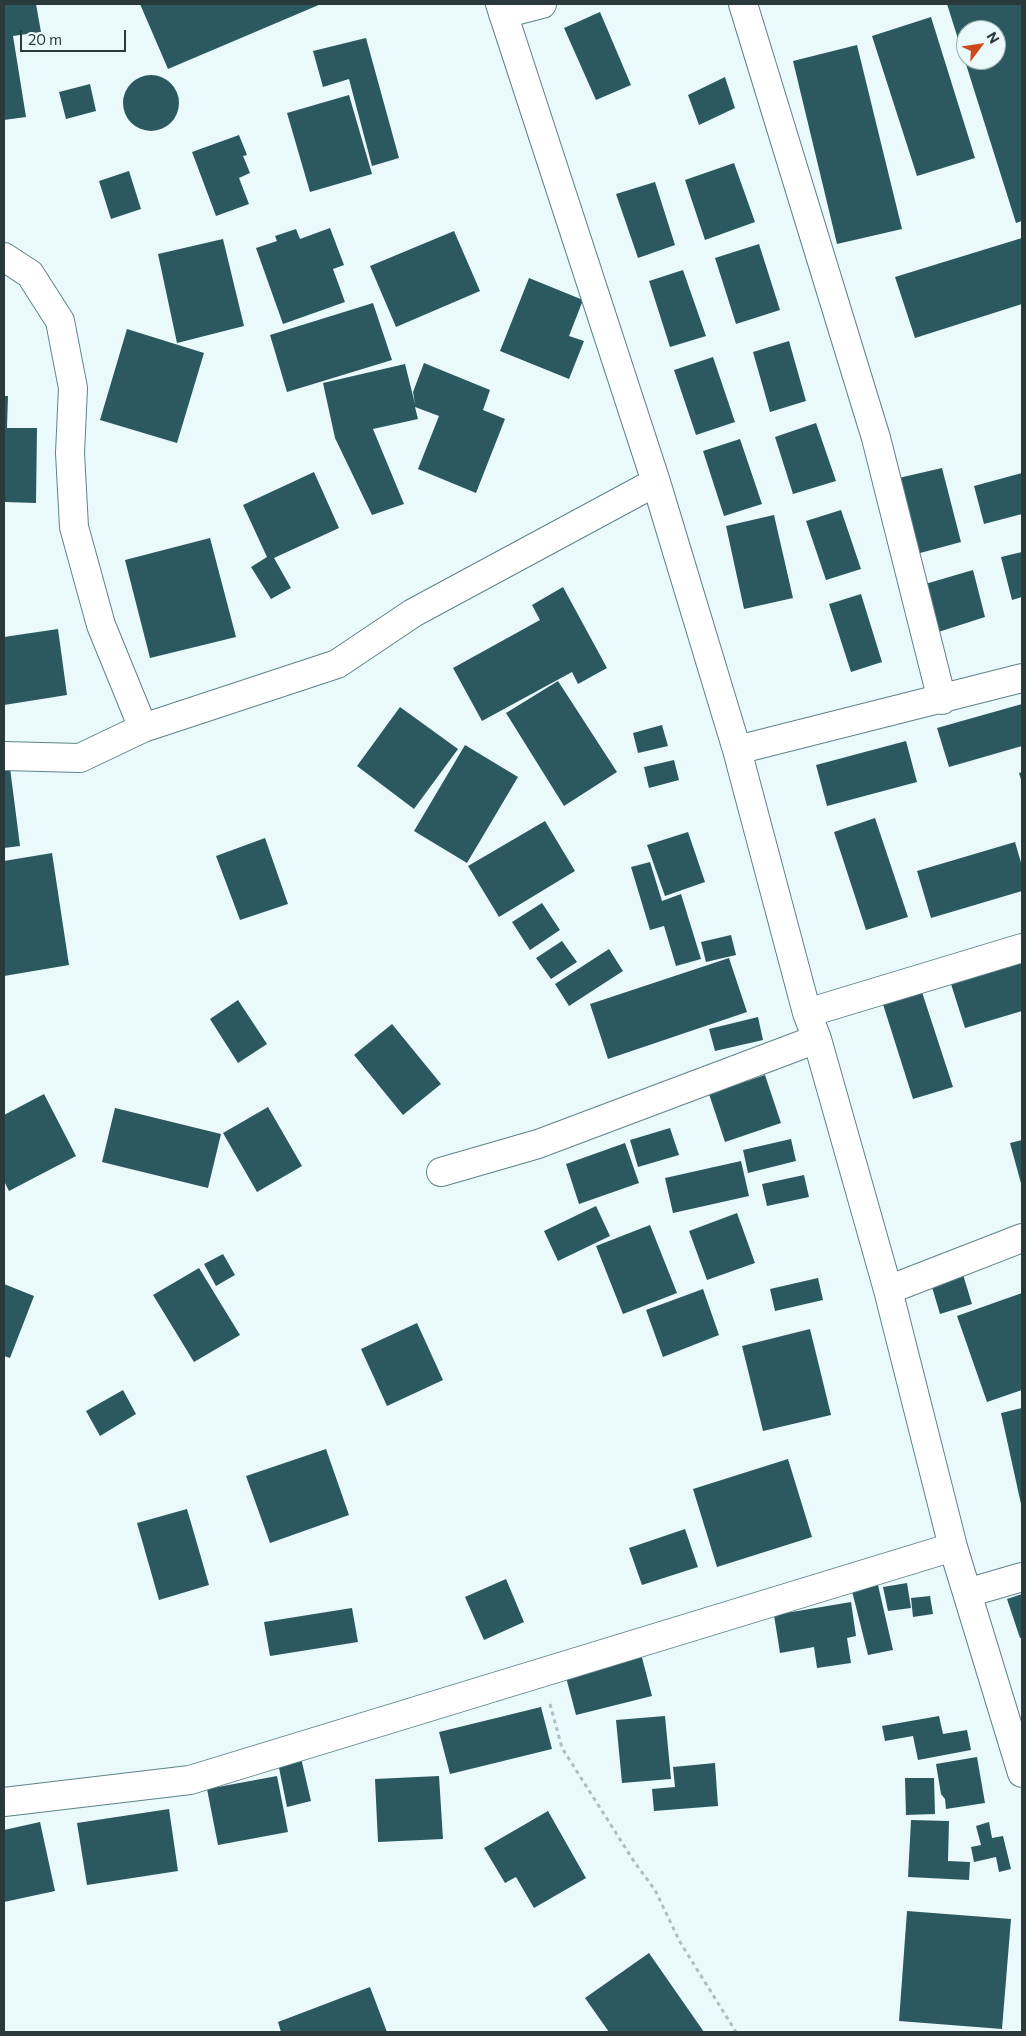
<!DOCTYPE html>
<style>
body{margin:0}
#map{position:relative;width:1026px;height:2036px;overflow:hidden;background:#eafafc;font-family:Commissioner,sans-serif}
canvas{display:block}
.frame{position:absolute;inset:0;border:5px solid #2a3a3c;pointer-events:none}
.north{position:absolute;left:956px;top:20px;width:50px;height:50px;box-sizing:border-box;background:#eafafc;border:1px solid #9dadaf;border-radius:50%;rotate:59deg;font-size:14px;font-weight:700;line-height:20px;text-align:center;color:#2a3a3c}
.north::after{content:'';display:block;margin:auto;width:18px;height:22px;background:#d0481a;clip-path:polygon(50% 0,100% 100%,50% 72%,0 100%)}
.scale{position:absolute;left:20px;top:30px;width:106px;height:22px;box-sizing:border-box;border:2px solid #2a3a3c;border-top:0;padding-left:6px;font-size:15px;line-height:18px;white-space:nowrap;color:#2a3a3c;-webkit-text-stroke:4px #eafafc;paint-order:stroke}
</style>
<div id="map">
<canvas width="1026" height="2036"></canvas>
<div class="frame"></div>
<div class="north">N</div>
<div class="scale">20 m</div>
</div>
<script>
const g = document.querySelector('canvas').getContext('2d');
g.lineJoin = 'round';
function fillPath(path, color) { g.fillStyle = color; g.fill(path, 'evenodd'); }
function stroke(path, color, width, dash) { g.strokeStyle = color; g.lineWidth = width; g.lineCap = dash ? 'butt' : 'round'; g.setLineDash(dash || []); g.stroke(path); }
fillPath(new Path2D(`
 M4 4H36L41 32 13 36 26 117 4 120Z
 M140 4H321L168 69Z
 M947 4H1022V221L1016 223ZM966 30H996V60H966Z
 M600 12 631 85 596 100 564 28Z
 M931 17 975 158 917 176 872 36Z
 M366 38 399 158 372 166 349 79 323 87 313 51Z
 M857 45 902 229 837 244 793 61Z
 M123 103a28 28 0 1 1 56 0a28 28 0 1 1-56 0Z
 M725 77 735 108 699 125 688 95Z
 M90 84 96 111 66 119 59 92Z
 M349 95 372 174 310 192 287 113Z
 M239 135 247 155 243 156 250 173 239 178 249 204 216 216 192 152Z
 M734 163 755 222 705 240 685 180Z
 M129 171 141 209 111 219 99 181Z
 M655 182 675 245 638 258 616 194Z
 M330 228 344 265 333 269 345 302 283 324 256 248 277 241 275 236 296 229 300 239Z
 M454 231 480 291 396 327 370 266Z
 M1022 238V304L915 338 895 277Z
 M223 239 244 326 177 343 158 254Z
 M759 244 780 310 736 324 715 258Z
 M683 270 706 336 670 347 649 281Z
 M529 278 583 300 569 336 584 341 569 379 500 351Z
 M373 303 392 360 287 392 270 335Z
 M127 329 204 353 177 443 100 420Z
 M789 341 806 401 770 412 753 352Z
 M713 357 735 422 696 435 674 370Z
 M424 363 490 390 483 410 505 419 476 493 418 469 439 416 415 407 418 419 373 429 404 504 372 515 335 438 323 383 405 364 415 404 413 392Z
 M4 396H8L7 428H37L36 503 4 502Z
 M816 423 836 481 793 494 775 437Z
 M740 439 762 504 724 516 703 451Z
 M942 468 961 542 909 556 890 480Z
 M314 472 339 528 274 558 291 588 271 599 251 567 267 557 243 505Z
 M1022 473V514L984 524 974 486Z
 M841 510 861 569 826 580 806 521Z
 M774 515 793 598 744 609 726 526Z
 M210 538 236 637 150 658 125 560Z
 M1022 552V597L1012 600 1001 557Z
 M973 570 985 617 929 635 915 587Z
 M563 587 607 668 578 684 572 672 482 721 453 668 540 620 532 605Z
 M861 594 882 662 851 672 829 604Z
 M58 629 67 695 4 705V637Z
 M558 681 617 772 564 806 506 713Z
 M1022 704V746L949 767 937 728Z
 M400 707 458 749 414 809 357 766Z
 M662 725 668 746 638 753 633 733Z
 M906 741 917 782 827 806 816 765Z
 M465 745 518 777 467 863 414 831Z
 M674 760 679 780 649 788 644 767Z
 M10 768 20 846 4 848V769Z
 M1022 772V783L1019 773Z
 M875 818 908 917 866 930 834 832Z
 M545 821 575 871 499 917 468 866Z
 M688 832 705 882 665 896 647 845Z
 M265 838 288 904 240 920 216 856Z
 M1015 842 1022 866V891L931 918 917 871Z
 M52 853 69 965 4 976V861Z
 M650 862 662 901 681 894 701 959 676 966 664 926 650 930 631 867Z
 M542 903 560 930 530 950 512 922Z
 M731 935 736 955 706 962 701 942Z
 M562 941 577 962 551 979 536 958Z
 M609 949 623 971 569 1006 555 984Z
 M729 958 747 1012 608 1059 590 1004Z
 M1022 962V1011L965 1028 951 984Z
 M920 986 953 1087 913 1099 881 998Z
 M238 1000 267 1044 238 1063 210 1019Z
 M758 1017 763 1040 715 1051 709 1029Z
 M392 1024 441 1084 403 1115 354 1055Z
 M765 1075 781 1123 725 1142 709 1094Z
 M44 1094 76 1156 9 1191 4 1181V1115Z
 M268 1107 302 1166 257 1192 223 1133Z
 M115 1108 221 1134 208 1188 102 1162Z
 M670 1128 679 1155 638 1167 630 1140Z
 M791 1139 796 1161 748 1173 743 1150Z
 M1022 1140V1187L1010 1143Z
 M625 1143 639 1183 579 1204 566 1164Z
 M741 1161 749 1196 673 1213 665 1178Z
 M804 1175 809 1197 767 1206 762 1184Z
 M596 1206 610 1236 558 1261 544 1231Z
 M737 1213 755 1263 707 1280 689 1231Z
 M650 1225 677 1293 623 1314 596 1246Z
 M223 1254 235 1275 216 1286 204 1264Z
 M199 1268 240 1335 194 1362 153 1295Z
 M961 1268 972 1304 940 1314 929 1277Z
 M818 1278 823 1300 775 1311 770 1289Z
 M4 1284 34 1296 10 1358 4 1356Z
 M703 1289 719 1335 663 1357 646 1310Z
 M1022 1293V1390L987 1402 957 1316Z
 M417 1323 443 1380 387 1406 361 1349Z
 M810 1329 831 1415 763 1431 742 1346Z
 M123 1390 136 1414 100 1436 86 1411Z
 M1022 1408V1503L1021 1504 1001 1413Z
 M326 1449 349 1515 270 1543 246 1476Z
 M788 1459 812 1537 717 1567 693 1489Z
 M187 1509 209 1585 159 1600 137 1523Z
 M685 1529 698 1567 642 1585 629 1548Z
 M506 1579 524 1622 484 1640 465 1597Z
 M907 1583 911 1608 888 1611 883 1587Z
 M878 1585 893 1650 868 1655 852 1591Z
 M1022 1594V1638H1020L1007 1599Z
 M930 1596 933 1614 913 1617 911 1598Z
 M851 1602 856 1636 847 1638 851 1663 817 1668 814 1647 780 1653 774 1615Z
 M352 1608 358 1642 270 1656 264 1622Z
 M639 1646 652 1696 576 1715 563 1666Z
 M541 1707 552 1749 450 1774 439 1732Z
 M665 1716 671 1779 622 1783 616 1720Z
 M939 1716 943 1734 967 1730 971 1750 918 1760 913 1736 885 1741 882 1726Z
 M977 1757 985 1803 946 1809 945 1799 941 1794 936 1764Z
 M301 1758 311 1801 287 1807 278 1763Z
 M715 1763 718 1806 654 1811 652 1789 675 1787 673 1767Z
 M277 1776 288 1832 218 1845 207 1789Z
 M439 1776 443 1839 378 1842 375 1779Z
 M905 1778H934L935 1814 906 1815Z
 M169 1809 178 1871 87 1885 77 1823Z
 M548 1811 586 1878 534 1908 516 1877 505 1883 484 1848Z
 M911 1820 949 1821 948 1861 970 1862 969 1880 908 1877Z
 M40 1822 55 1891 4 1902V1830Z
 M989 1822 992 1838 1003 1836 1011 1869 999 1872 996 1857 974 1862 971 1847 981 1845 976 1826Z
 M907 1911 1011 1919 1002 2029 899 2021Z
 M649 1953 704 2032H609L585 1998Z
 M370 1987 387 2032H281L278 2022Z`), '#2c5960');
const minor = new Path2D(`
 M500 4 656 482 737 750 807 1013 817 1039 888 1290 953 1547 1022 1773
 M743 4 876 438 942 700
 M503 14 542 4
 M4 257 30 274 60 321 73 388 70 453 74 527 101 625 143 728
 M737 750 1022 678
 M4 756 80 758 143 728 337 664 413 613 656 482
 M807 1013 1022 948
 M441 1172 538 1144 817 1039
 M888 1290 1022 1238
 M967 1593 1022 1577
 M4 1802 190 1780 953 1547`);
stroke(minor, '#5d8389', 30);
stroke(new Path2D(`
 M550 1704 562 1748 635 1863 655 1890 680 1942 736 2032`), '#aebec0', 3, [4, 4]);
stroke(minor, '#fff', 28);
</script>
